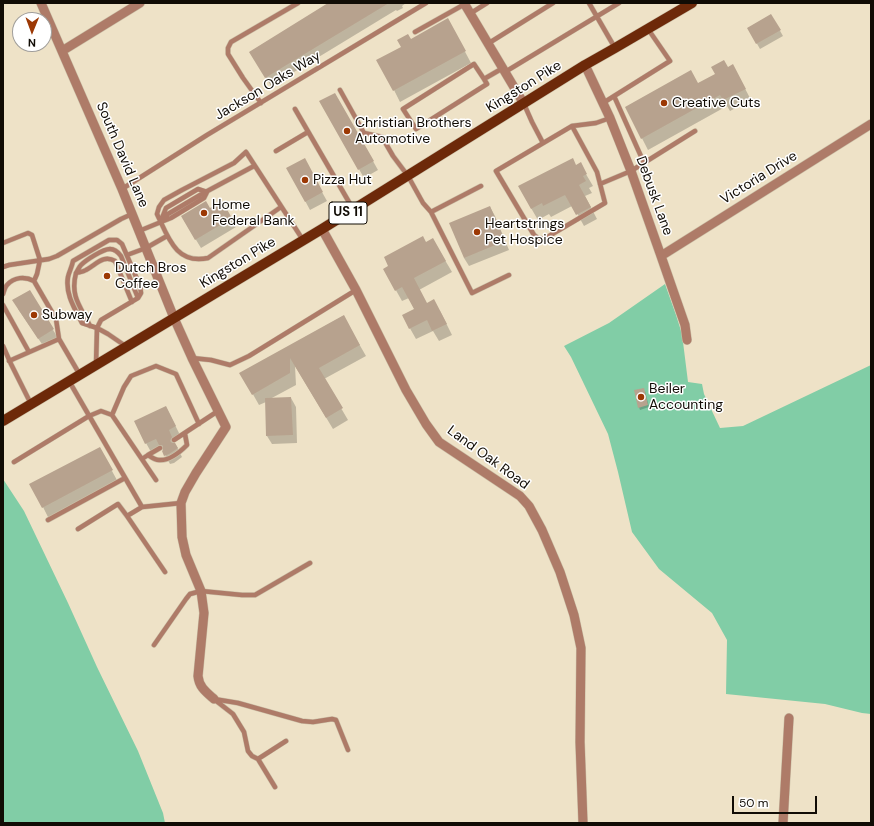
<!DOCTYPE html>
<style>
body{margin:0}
#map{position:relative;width:874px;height:826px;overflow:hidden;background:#eee2c7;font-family:"DM Sans",sans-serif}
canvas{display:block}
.frame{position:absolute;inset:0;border:4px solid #110c05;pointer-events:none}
.north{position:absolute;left:12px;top:12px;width:40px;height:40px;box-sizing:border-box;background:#fff;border:1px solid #a09e9b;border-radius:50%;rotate:181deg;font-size:11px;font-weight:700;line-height:16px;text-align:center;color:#110c05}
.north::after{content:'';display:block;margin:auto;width:14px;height:18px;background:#9c3804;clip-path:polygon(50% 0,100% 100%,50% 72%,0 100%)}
.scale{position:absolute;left:732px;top:796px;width:85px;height:18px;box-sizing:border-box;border:2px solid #110c05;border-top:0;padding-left:5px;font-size:12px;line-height:14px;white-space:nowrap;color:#110c05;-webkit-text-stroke:3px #fff;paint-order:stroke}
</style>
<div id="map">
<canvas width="874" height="826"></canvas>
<div class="frame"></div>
<div class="north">N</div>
<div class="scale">50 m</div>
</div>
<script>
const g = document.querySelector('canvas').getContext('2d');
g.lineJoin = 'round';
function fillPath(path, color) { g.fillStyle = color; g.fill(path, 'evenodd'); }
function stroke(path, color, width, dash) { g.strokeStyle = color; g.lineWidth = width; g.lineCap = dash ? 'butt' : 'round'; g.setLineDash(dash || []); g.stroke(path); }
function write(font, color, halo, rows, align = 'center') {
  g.font = font + ' "DM Sans",sans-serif'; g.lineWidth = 3; g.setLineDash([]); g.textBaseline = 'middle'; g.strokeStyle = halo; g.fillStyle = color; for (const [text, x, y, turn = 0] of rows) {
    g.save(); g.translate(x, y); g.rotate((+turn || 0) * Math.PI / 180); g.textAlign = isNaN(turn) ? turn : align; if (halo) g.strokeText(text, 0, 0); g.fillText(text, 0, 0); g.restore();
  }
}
fillPath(new Path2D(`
 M665 284 676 315 682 334 688 382 702 384 704 394 720 428 743 426 871 365V714L862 713 825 704 726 694 727 640 712 613 659 569 632 532 618 472 608 434 571 357 564 346 609 323Z
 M3 479 24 511 68 603 97 667 138 751 163 813 165 823H3Z`), '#81cda6');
fillPath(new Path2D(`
 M330 3H406L402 6 403 8 397 11 396 10 271 86 250 52Z
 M771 15 783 36 760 49 748 28Z
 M454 31 471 63 400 102 394 90 402 47 410 40Z
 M728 68 739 77 751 100 730 111 727 106 648 150 626 107 698 84Z
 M335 94 378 170 364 178 321 102Z
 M304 160 327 201 310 210 288 169Z
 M580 164 593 186 589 188 592 193 585 196 597 219 584 226 573 206H572L551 217 549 214 538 220 531 208 576 166Z
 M221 203 236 227 201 248 182 217 210 210Z
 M490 207 495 216 509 250 469 266 464 258Z
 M426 243 439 250 452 272 419 290 427 304 440 311 452 335 439 341 433 331 416 339 403 316 415 310 409 298 402 301 384 269Z
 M29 291 58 338 44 347 18 309Z
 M343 316 366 356 324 379 348 420 333 429 295 366 296 385 270 399 291 398 296 407 297 443 272 444 267 436 266 402 259 405 241 373Z
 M645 391 649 407 640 410 639 407Z
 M166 407 180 435 173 439 182 457 174 463 170 464 161 447 151 452 146 443Z
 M106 460 118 482 49 519 43 507Z`), '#0003');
fillPath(new Path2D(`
 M328 3H389L265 78 249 52Z
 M771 14 781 30 756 44 747 28Z
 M448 18 466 51 393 91 376 60 401 47 397 40 408 34 411 39Z
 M724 60 728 67 733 64 746 89 723 100 720 95 641 139 625 107 691 70 698 83 715 74 711 67Z
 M335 93 374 161 358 170 319 101Z
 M305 158 323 192 305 202 286 168Z
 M573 158 576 165 581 162 587 174 583 176 586 181 579 185 591 207 576 215 565 195 543 206 542 203 531 209 518 186Z
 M206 201 210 208 222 201 232 218 195 240 181 216Z
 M490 206 505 241 464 258 449 223Z
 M423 236 426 242 433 238 446 261 414 278 427 303 434 299 447 324 432 331 427 320 409 329 402 315 414 309 402 287 395 291 383 269 388 266 384 257Z
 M30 290 54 329 38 339 12 300Z
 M344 315 360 345 319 368 343 408 326 418 290 358V373L252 395 239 373Z
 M644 388 648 405 638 408 634 390Z
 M291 397 293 435 266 436 265 398Z
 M166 406 176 426 169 430 172 437 170 441 172 443H175L178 448 169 454 164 456 162 451 163 450V446L162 445H159L156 439 145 444 134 421Z
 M100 447 113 470 42 508 29 484Z`), '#b7a28e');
const lane = new Path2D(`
 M589 3 615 48
 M471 13 487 3
 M415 32 465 4
 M489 43 553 3
 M505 72 619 3
 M484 79 487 84 416 129 403 109 474 64 484 79 503 68
 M340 90 364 133 382 137 393 156 408 176 423 203 431 212 472 293 509 275
 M614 96 644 163
 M261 103 243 78 228 54V48L231 42 298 3
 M603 103 670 61 648 29
 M524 104 532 122 543 143
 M295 109 353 209
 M572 126 597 172 605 203 544 239 538 238 534 235 496 171 572 126 596 123 610 118
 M276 151 308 132
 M600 184 631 171 695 131
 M122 189 207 135 426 3
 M281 207 208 258C176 265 168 237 157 214L159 207 164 200 182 190 234 163 246 152 303 240
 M431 212 481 186
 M162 218 166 208 198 189 207 192
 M161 222 168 214 200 195 254 166
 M139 231 161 222 171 218 204 198 207 192
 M3 243 28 233 32 235 40 260 37 274 34 281
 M127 255 146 248 167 236
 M3 267 9 265 49 259 57 256 121 219 132 214
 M76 273C78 270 79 267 81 265 86 260 103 249 110 249 115 249 118 252 121 256L138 298
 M3 294C4 291 5 287 7 285 14 277 25 276 34 281L56 319 59 339 80 375
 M3 305 29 352
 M90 326C80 306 70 296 76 273 80 272 83 272 86 270 96 265 103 254 115 261L132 302
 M3 346 11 364 31 404
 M192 358 211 360 230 365 249 356 356 290
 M9 361 59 339
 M96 365 97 328 101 320 138 298 141 293 140 286 122 244 117 240H109L73 261C72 267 69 272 68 277 65 294 75 309 82 323L97 328 108 334 127 347
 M69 381 142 507 127 516 165 572
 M112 415 124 387 131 376 156 366 176 374 199 424
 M174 440 218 411
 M148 455 160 448
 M142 459 148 455C151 457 155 460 159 460 170 461 180 452 187 445L185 434
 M14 462 89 416 101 411 112 415 156 480
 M142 507 181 503
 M48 520 125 478
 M78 529 118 504 127 516
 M154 645 186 599 190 594 201 591 242 595H255L310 563
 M214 699 238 703 302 721 313 722 332 719 336 720 348 750
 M215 700 233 714 244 732 248 751 252 756 258 759 286 741
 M258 759 275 787`);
const street = new Path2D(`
 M41 3 122 189 174 318 192 358 226 427 196 473 185 492 181 503 182 537 186 555 201 591 204 613 198 676C199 687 206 692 214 699
 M464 3 524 104
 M62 51 140 3
 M585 65 610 118 631 171 661 256 685 325 687 340
 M322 229 356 290 406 390 426 424 439 442 520 496 529 506 542 530 560 572 574 615 581 648 580 742 583 823
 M661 256 871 124
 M783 823 789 718`);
const primary = new Path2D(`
 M3 421 322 229 585 65 615 48 692 3`);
stroke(lane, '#cbc0a8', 5.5);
stroke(street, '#cbc0a8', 10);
stroke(primary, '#cbc0a8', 11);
stroke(lane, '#ae7b68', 4.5);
stroke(street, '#ae7b68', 9);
stroke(primary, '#6d2909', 10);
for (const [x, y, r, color] of [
 [664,103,4,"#9c3804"],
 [347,131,4,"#9c3804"],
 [305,180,4,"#9c3804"],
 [204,213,4,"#9c3804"],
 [477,232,4,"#9c3804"],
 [107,276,4,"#9c3804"],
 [34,315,4,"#9c3804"],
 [641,397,4,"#9c3804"]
]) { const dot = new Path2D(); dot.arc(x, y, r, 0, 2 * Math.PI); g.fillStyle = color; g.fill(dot); stroke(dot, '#fff', 1.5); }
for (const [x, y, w] of [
 [348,213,38]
]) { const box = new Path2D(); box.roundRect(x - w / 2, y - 11, w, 22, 3); g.fillStyle = '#fff'; g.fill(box); stroke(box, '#110c05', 1); }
write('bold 13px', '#110c05', null, [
 ["US 11",348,213]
]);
write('14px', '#110c05', '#fff', [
 ["Jackson Oaks Way",268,86,-31],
 ["Kingston Pike",524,87,-32],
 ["South David Lane",122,155,67],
 ["Victoria Drive",759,178,-32],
 ["Debusk Lane",654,196,70],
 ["Kingston Pike",238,263,-31],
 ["Land Oak Road",488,458,36]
]);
write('14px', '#110c05', '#fff', [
 ["Creative Cuts",672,103],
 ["Christian Brothers",355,123],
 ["Automotive",355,139],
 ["Pizza Hut",313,180],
 ["Home",212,205],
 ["Federal Bank",212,221],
 ["Heartstrings",485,224],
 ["Pet Hospice",485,240],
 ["Dutch Bros",115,268],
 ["Coffee",115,284],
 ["Subway",42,315],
 ["Beiler",649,389],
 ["Accounting",649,405]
], 'left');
</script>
